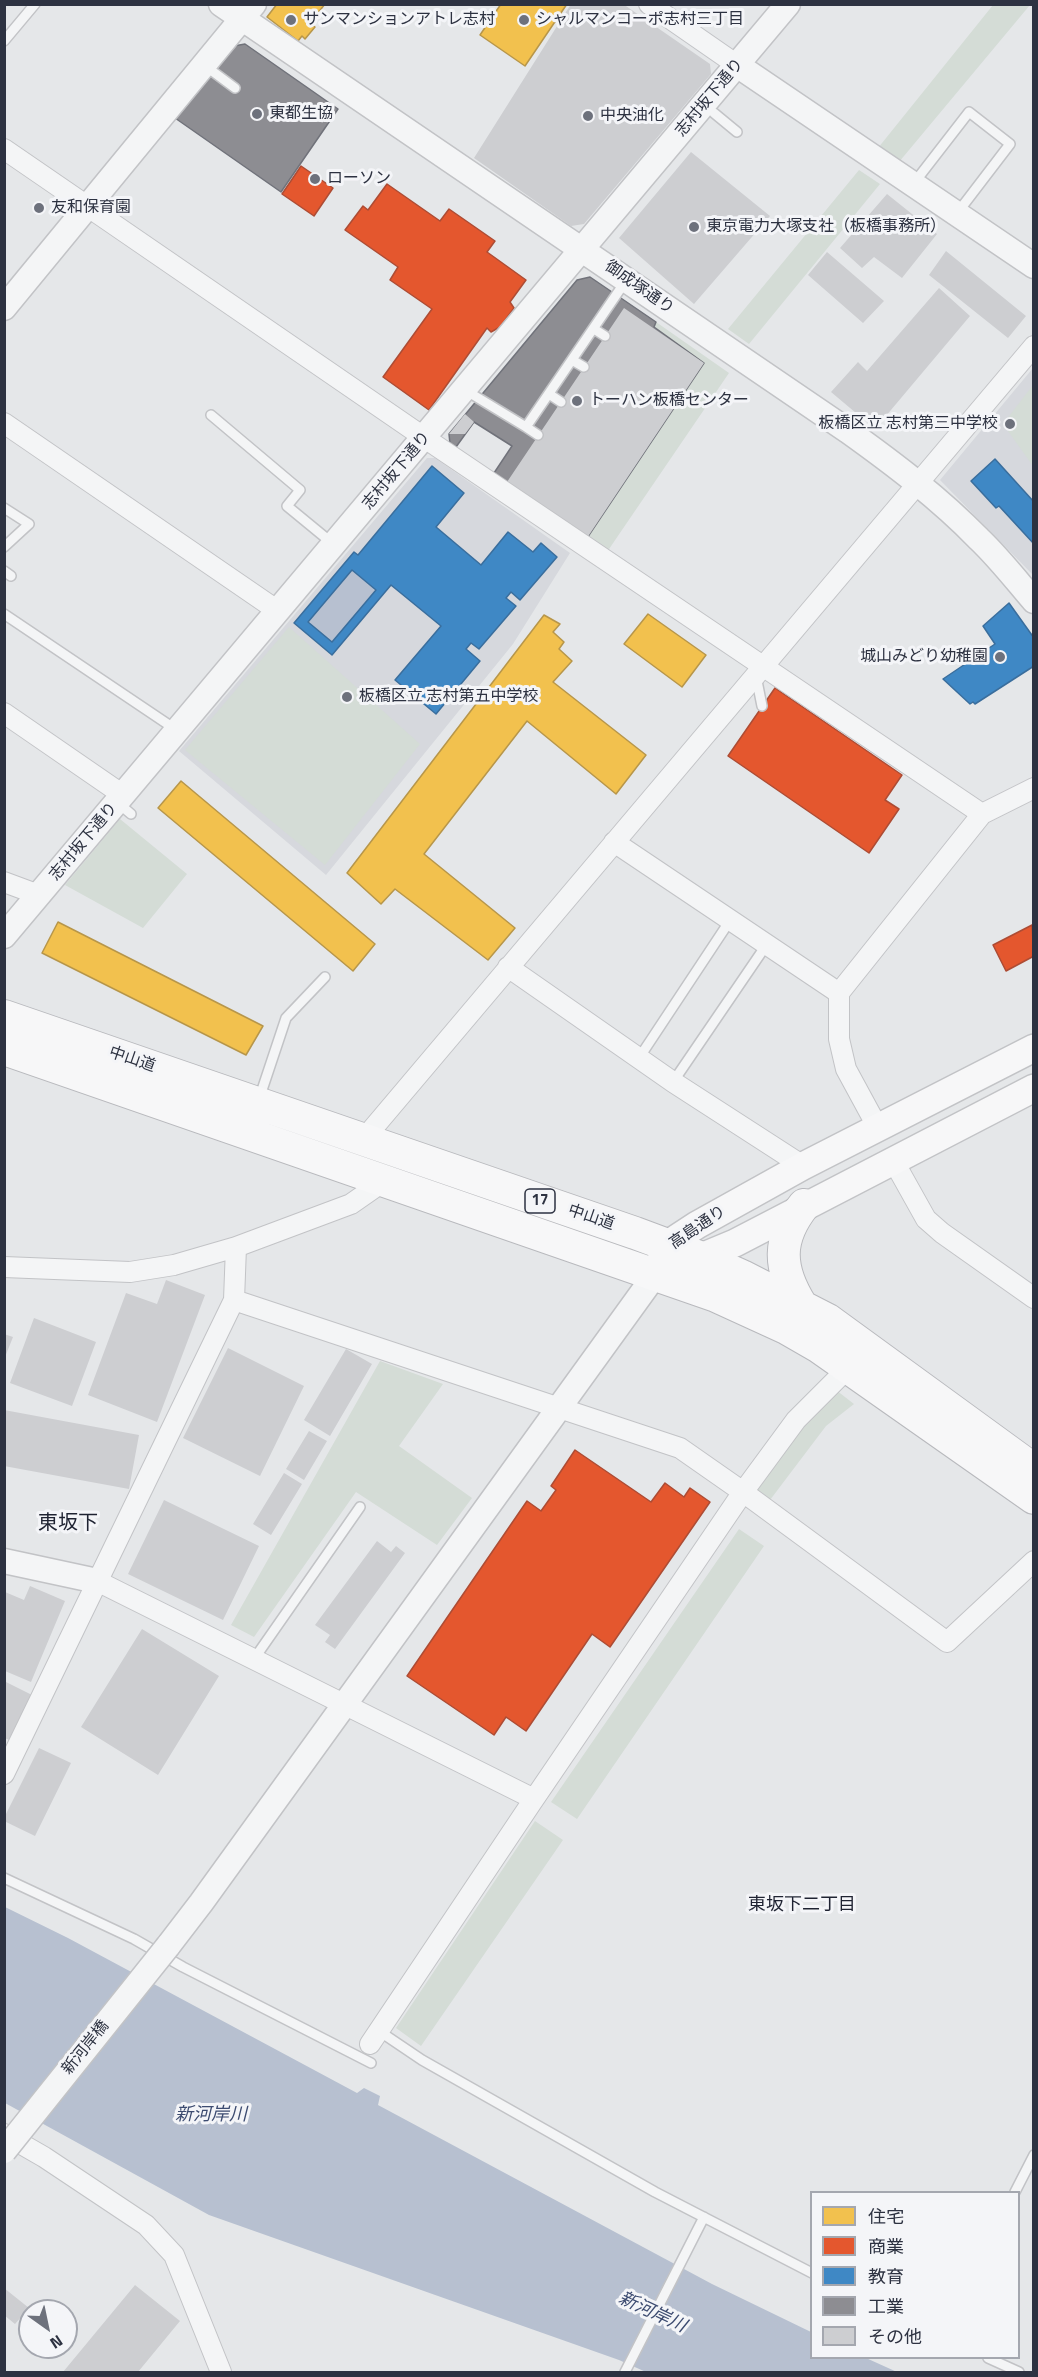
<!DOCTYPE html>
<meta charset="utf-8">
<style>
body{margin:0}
#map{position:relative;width:1038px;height:2377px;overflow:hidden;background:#e5e7e9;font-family:"Titillium Web","Noto Sans JP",sans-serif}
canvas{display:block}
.frame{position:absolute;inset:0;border:6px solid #2d3241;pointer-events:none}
.legend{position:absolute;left:810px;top:2191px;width:210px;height:168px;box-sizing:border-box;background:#f4f5f8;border:2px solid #a4a7af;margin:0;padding:8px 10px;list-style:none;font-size:18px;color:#2d3241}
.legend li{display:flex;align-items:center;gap:12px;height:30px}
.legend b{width:30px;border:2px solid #a4a7af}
.north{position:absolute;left:18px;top:2299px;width:60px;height:60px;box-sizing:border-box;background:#f4f5f8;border:2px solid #a4a7af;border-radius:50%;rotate:147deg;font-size:16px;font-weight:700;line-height:24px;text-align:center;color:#2d3241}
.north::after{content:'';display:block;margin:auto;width:21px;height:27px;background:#6d717c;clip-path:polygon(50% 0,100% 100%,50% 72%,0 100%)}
</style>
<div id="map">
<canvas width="1038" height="2377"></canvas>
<div class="frame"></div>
<ul class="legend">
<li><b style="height:16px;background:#f2c14e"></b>住宅</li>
<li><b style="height:16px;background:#e4572e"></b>商業</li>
<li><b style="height:16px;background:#3f88c5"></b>教育</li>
<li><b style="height:16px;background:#8d8d92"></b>工業</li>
<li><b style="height:16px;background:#cdced1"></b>その他</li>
</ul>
<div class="north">N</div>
</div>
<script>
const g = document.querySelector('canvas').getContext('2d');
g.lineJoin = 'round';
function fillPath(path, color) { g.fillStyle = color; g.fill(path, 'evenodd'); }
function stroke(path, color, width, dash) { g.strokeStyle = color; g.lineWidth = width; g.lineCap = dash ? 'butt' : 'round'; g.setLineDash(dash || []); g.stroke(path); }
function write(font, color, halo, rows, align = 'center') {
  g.font = font + ' "Titillium Web","Noto Sans JP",sans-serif'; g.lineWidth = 6; g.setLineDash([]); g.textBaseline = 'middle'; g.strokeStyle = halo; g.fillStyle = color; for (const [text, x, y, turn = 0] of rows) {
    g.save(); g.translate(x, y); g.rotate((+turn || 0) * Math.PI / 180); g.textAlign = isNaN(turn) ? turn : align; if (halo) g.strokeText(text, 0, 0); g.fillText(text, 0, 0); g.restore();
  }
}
fillPath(new Path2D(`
 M1033 368V575L940 480Z
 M427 458H435L570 553 513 644 326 875 179 751Z`), '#d6d8dd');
fillPath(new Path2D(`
 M993 5H1030L899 162 878 148Z
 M859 170 880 184 749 344 728 329Z
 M656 322 729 373 607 552 587 538 703 363 654 327Z
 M1033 385V466L1003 424Z
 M289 627 420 744 325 865 185 750Z
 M120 819 187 874 143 928 65 885Z
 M380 1361 443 1384 399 1446 472 1498 437 1545 356 1492 254 1637 231 1625Z
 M836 1390 854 1404 826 1426 770 1500 753 1488 801 1423Z
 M739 1529 764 1546 577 1819 551 1802Z
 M535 1821 563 1840 421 2046 396 2028Z`), '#d4dcd6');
fillPath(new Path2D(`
 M352 570 376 590 332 642 308 622Z
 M5 1907 68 1938 357 2093 364 2088 380 2096 378 2105 712 2284 811 2332 812 2358H866L897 2372H646L619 2360 209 2215 5 2103Z`), '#b7c0d0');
const homes = new Path2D(`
 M277 4H325L310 23 315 27 305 39 302 36 298 41 267 17Z
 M501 4H567L525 66 480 35Z
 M648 614 706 655 682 687 624 644Z
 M544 615 560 624 553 632 564 642 559 649 572 661 553 682 646 755 616 794 527 721 424 854 515 928 488 960 395 889 381 904 347 873Z
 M181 781 375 944 353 971 158 808Z
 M58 922 263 1026 246 1055 42 953Z`);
fillPath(homes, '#f2c14e');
stroke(homes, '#b7964a', 1.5);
const shops = new Path2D(`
 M301 166 333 188 314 216 282 194Z
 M387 184 440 221 449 209 495 241 487 252 526 280 510 302 514 308 500 327 491 332 487 328 429 410 383 377 432 309 390 280 398 267 345 230 363 206 368 210Z
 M775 688 902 775 885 800 899 809 869 853 728 756Z
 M1032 925 1034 956 1006 971 993 945Z
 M575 1450 651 1502 665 1483 684 1497 690 1488 710 1502 610 1647 592 1634 526 1731 506 1717 494 1735 407 1676 527 1501 541 1511 556 1490 551 1486Z`);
fillPath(shops, '#e4572e');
stroke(shops, '#ad4c34', 1.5);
const schools = new Path2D(`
 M995 459 1034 502V544L999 506 996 508 971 481Z
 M432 466 464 493 436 527 481 565 508 532 533 552 541 543 557 557 520 600 511 592 506 598 516 606 479 649 471 643 466 649 480 661 436 714 395 680 441 626 391 585 332 655 294 623 354 552 358 555ZM352 570 376 590 332 642 308 622Z
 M1009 603 1034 638V666L975 704 973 702 970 704 943 679 995 644 983 626Z`);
fillPath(schools, '#3f88c5');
stroke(schools, '#3a6e9d', 1.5);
const industry = new Path2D(`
 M245 44 338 109 281 192 175 118 234 46Z
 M590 277 656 322 654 327 704 363 587 538 494 473 512 446 474 422 456 447 450 444 449 434 577 280Z`);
fillPath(industry, '#8d8d92');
stroke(industry, '#70727a', 1.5);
fillPath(new Path2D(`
 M571 4H623L710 64 711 74 584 224 571 226 474 158Z
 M691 152 770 216 694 304 619 238Z
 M887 194 937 234 902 278 874 257 862 268 840 248Z
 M946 251 1026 316 1008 338 929 275Z
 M827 252 884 301 863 323 808 275Z
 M939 288 970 316 875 429 831 392 858 362 867 371Z
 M624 308 704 363 587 538 507 482Z
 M465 414 474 422 465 434H449Z
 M166 1280 205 1295 157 1422 88 1395 126 1293 157 1304Z
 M34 1318 96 1342 72 1406 10 1383Z
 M4 1334 13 1337 5 1357H4Z
 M228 1348 304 1386 260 1476 183 1438Z
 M346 1349 372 1364 330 1436 304 1420Z
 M4 1410 139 1435 129 1489 4 1466Z
 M309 1431 327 1441 304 1480 286 1469Z
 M284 1473 302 1484 271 1535 253 1524Z
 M164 1500 259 1546 223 1620 128 1574Z
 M377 1541 391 1552 396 1546 405 1553 335 1649 325 1642 330 1635 315 1625Z
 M30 1586 65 1601 31 1682 5 1671V1592L24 1600Z
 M142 1629 219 1676 158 1775 81 1727Z
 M4 1681 32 1695 10 1740 4 1738Z
 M39 1748 71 1763 35 1836 4 1821V1818Z
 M135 2285 180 2321 138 2372H63Z
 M4 2288 29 2308 15 2324 4 2315Z`), '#cdced1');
const service = new Path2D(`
 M4 41 35 4
 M204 65 235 88
 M714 113 737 132
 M914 183 969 112 1010 144 958 212
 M594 329 605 336
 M572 360 584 367
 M465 390 526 427
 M549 394 561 402
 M211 415 300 490 287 506 332 543
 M538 435 526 427 625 282
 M4 508 29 524 4 547
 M4 571 11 576
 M4 614 175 729
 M756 676 762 706
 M117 802 131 814
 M639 1058 731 919
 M673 1082 767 944
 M259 1099 286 1018 325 977
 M254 1659 360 1507
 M4 1878 134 1939 183 1967 371 2063
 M379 2031 422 2060 655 2192 812 2273
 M1015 2192 1034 2155
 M988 2358 1019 2372
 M625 2372 704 2217`);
const minor = new Path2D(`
 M649 4 737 65
 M4 149 438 447 982 814
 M4 423 278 611
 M4 713 123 795
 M614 842 839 993
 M4 882 39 895
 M508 967 673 1082 803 1166
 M878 1128 846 1069 839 1039V993L982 814 1034 788
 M363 1140 1034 346
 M893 1160 926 1219 942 1233 1034 1298
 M4 1267 130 1272 174 1265 236 1247 351 1204 384 1181
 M234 1300 680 1448 743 1492 947 1642 1034 1561
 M97 1581 534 1799
 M4 1774 234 1300 236 1247
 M370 2044 532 1802 743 1492 796 1420 849 1367
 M4 2134 44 2157 146 2225 174 2255 221 2372`);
const tertiary = new Path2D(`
 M221 4 848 431C894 464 939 498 979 539 999 558 1016 580 1034 601
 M737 65 1034 266
 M4 308 254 4
 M4 936 788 4
 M4 1561 97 1581
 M168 1946 201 1903 655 1275`);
const secondary = new Path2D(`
 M661 1260 668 1244 697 1225 803 1166 1034 1048
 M687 1263 735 1243 1034 1088`);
const trunk = new Path2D(`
 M4 1016 635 1233 702 1258 742 1276 828 1320 1034 1470
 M4 1049 716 1296 786 1328 819 1347 1034 1498
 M801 1305C778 1268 777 1239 804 1205`);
stroke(service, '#c2c3c6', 12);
stroke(minor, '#c2c3c6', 22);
stroke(tertiary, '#c2c3c6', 27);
stroke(secondary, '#c2c3c6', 30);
stroke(trunk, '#b8b9bd', 34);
stroke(service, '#f4f5f6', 9);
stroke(minor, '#f4f5f6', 20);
stroke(tertiary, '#f4f5f6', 24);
stroke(secondary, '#f7f7f8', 27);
stroke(trunk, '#f7f7f8', 32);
const tertiaryBridge = new Path2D(`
 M4 2151 168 1946`);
stroke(tertiaryBridge, '#c2c3c6', 27, []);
stroke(tertiaryBridge, '#f4f5f6', 24);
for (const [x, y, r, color] of [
 [291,20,6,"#6d717c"],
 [524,20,6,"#6d717c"],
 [257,114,6,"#6d717c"],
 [588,116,6,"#6d717c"],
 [315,179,6,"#6d717c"],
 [39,208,6,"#6d717c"],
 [694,227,6,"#6d717c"],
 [577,401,6,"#6d717c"],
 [1010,424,6,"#6d717c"],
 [1000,657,6,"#6d717c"],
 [347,697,6,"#6d717c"]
]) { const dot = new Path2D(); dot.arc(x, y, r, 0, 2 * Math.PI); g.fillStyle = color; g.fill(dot); stroke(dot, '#f4f5f8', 2); }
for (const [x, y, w] of [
 [540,1201,30]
]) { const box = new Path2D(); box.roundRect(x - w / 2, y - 12, w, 24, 4.5); g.fillStyle = '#f4f5f8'; g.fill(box); stroke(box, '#2d3241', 1.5); }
write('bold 15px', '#2d3241', null, [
 ["17",540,1201]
]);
write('16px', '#2d3241', '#f4f5f8', [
 ["サンマンションアトレ志村",303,20],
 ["シャルマンコーポ志村三丁目",536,20],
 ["東都生協",269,114],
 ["中央油化",600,116],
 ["ローソン",327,179],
 ["友和保育園",51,208],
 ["東京電力大塚支社（板橋事務所）",706,227],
 ["トーハン板橋センター",589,401],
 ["板橋区立 志村第三中学校",998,424,"right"],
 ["城山みどり幼稚園",988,657,"right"],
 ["板橋区立 志村第五中学校",359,697]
], 'left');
write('16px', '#2d3241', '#f4f5f8', [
 ["志村坂下通り",710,98,-50],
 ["御成塚通り",639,288,35],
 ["志村坂下通り",397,471,-50],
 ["志村坂下通り",84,842,-50],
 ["中山道",132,1060,19],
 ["中山道",591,1218,19],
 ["高島通り",698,1228,-34],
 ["新河岸橋",86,2048,-51]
]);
write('18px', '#1f2332', '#f4f5f8', [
 ["東坂下二丁目",802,1906]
]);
write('italic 18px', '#3c4b70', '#f4f5f8', [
 ["新河岸川",211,2116],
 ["新河岸川",652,2313,25]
]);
write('20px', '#1f2332', '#f4f5f8', [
 ["東坂下",68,1524]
]);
</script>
